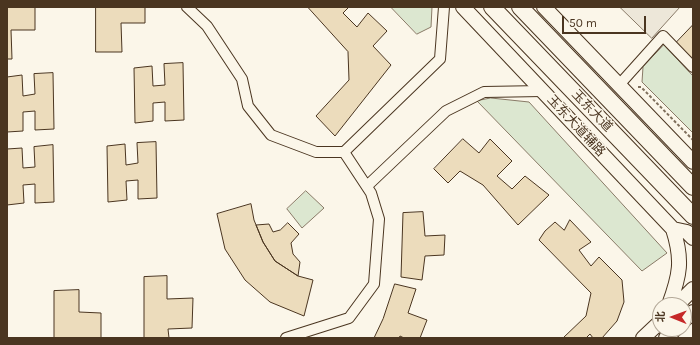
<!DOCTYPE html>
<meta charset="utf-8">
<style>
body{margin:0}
#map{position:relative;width:700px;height:345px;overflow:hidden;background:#fbf6e9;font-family:Karla,"Noto Sans SC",sans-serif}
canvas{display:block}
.frame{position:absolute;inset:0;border:8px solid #4a3520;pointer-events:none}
.north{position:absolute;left:652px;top:297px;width:40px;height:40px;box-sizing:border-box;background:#fbf6e9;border:1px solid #b4a999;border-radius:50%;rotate:271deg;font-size:11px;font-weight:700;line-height:16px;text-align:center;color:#4a3520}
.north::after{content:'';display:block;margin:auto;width:14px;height:18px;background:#c62828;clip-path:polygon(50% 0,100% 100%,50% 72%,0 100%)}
.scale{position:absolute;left:562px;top:16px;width:84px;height:18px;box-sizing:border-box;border:2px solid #4a3520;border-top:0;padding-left:5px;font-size:12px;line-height:14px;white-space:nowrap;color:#4a3520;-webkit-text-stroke:3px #fbf6e9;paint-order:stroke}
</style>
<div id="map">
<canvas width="700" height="345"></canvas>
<div class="frame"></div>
<div class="north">北</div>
<div class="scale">50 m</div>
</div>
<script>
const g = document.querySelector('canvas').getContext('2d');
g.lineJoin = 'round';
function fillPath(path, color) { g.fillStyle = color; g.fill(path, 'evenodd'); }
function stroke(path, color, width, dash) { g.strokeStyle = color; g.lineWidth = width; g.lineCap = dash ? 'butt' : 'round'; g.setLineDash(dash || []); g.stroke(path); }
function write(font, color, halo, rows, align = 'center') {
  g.font = font + ' Karla,"Noto Sans SC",sans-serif'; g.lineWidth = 3; g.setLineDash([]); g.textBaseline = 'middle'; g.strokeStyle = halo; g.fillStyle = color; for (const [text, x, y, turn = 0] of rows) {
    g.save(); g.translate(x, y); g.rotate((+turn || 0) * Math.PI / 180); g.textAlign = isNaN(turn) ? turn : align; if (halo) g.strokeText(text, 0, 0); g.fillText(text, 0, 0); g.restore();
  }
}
const green = new Path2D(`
 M391 7H432L431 27 417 34Z
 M664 45 693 76V133L642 82 643 67Z
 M491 98 529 102 667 253 642 271 477 101Z
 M306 191 324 208 302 228 287 209Z`);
fillPath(green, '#dce7d0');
stroke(green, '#887966', 1);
const parking = new Path2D(`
 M620 7H680L652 38Z`);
fillPath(parking, '#ede7d9');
stroke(parking, '#887966', 1);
const building = new Path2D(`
 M7 7H35V30H11L12 59H7Z
 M96 7H145V23H121L122 52H96Z
 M308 7H349L343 13 357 27 368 13 387 31 373 46 391 65 335 136 316 116 349 80 348 52Z
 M693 25V60L676 43Z
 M183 63 184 120 165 121V102L153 103V121L135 123 134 68 152 66 153 86 165 85 164 64Z
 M53 73 54 129 35 130V111L23 112V131L7 132V77L22 75 23 96 35 94 34 74Z
 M463 139 479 153 490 139 512 161 497 176 512 189 525 176 549 195 518 225 483 185 460 171 448 183 434 169Z
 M156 142 157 198 138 199V180L126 181 127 200 108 202 107 146 125 144 126 165 138 163 137 143Z
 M53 145 54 202 35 203V184L23 185 24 203 7 205V149L22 148 23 168 35 167 34 147Z
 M251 204 254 220 263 242 275 261 298 276 313 280 304 316 270 302 245 280 225 249 217 214Z
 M423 212 425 236 445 235 444 255 425 256 422 280 401 277 403 213Z
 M570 220 591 242 579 250 591 266 599 257 622 280 624 302 617 321 602 338H593L590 334 586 338H563L586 316 591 293 539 240 545 231 555 222 564 230Z
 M288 223 299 234 291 243 293 254 300 262 298 276 275 261 263 242 256 225 269 224 273 232 280 230Z
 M167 276V299L193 298 192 328 168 329 169 338H144V277Z
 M395 284 416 289 408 313 427 320 420 338H404L400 336 399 338H374L383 319Z
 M79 290V312L101 313V338H54V291Z`);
fillPath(building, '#ecdcbc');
stroke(building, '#4a3520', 1);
const street = new Path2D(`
 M187 7 207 26 242 79 248 106 271 135 316 152H344L440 59 444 7
 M619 85 663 36 693 67
 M367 186 446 111 484 92 542 91
 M286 338 349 318 374 284 379 219 371 193 344 152`);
const secondary = new Path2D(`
 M463 7 673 229 687 232 693 238
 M544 7 693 162
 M669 305C680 275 683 260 673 229
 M677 305 693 289
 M684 320 693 312
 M643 338 660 322
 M666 338 675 329`);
const primary = new Path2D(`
 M492 7 693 216
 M520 7 693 187`);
stroke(street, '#4a3520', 12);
stroke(secondary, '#4a3520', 16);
stroke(primary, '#4a3520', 18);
stroke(new Path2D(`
 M638 87H641L693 140`), '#7f6f5c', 2, [3, 2]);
stroke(street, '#fbf6e9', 10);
stroke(secondary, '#fbf6e9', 14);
stroke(primary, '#fbf6e9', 16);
write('13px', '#4a3520', '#fbf6e9', [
 ["玉东大道",592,111,46],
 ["玉东大道辅路",576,126,47]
]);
</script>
